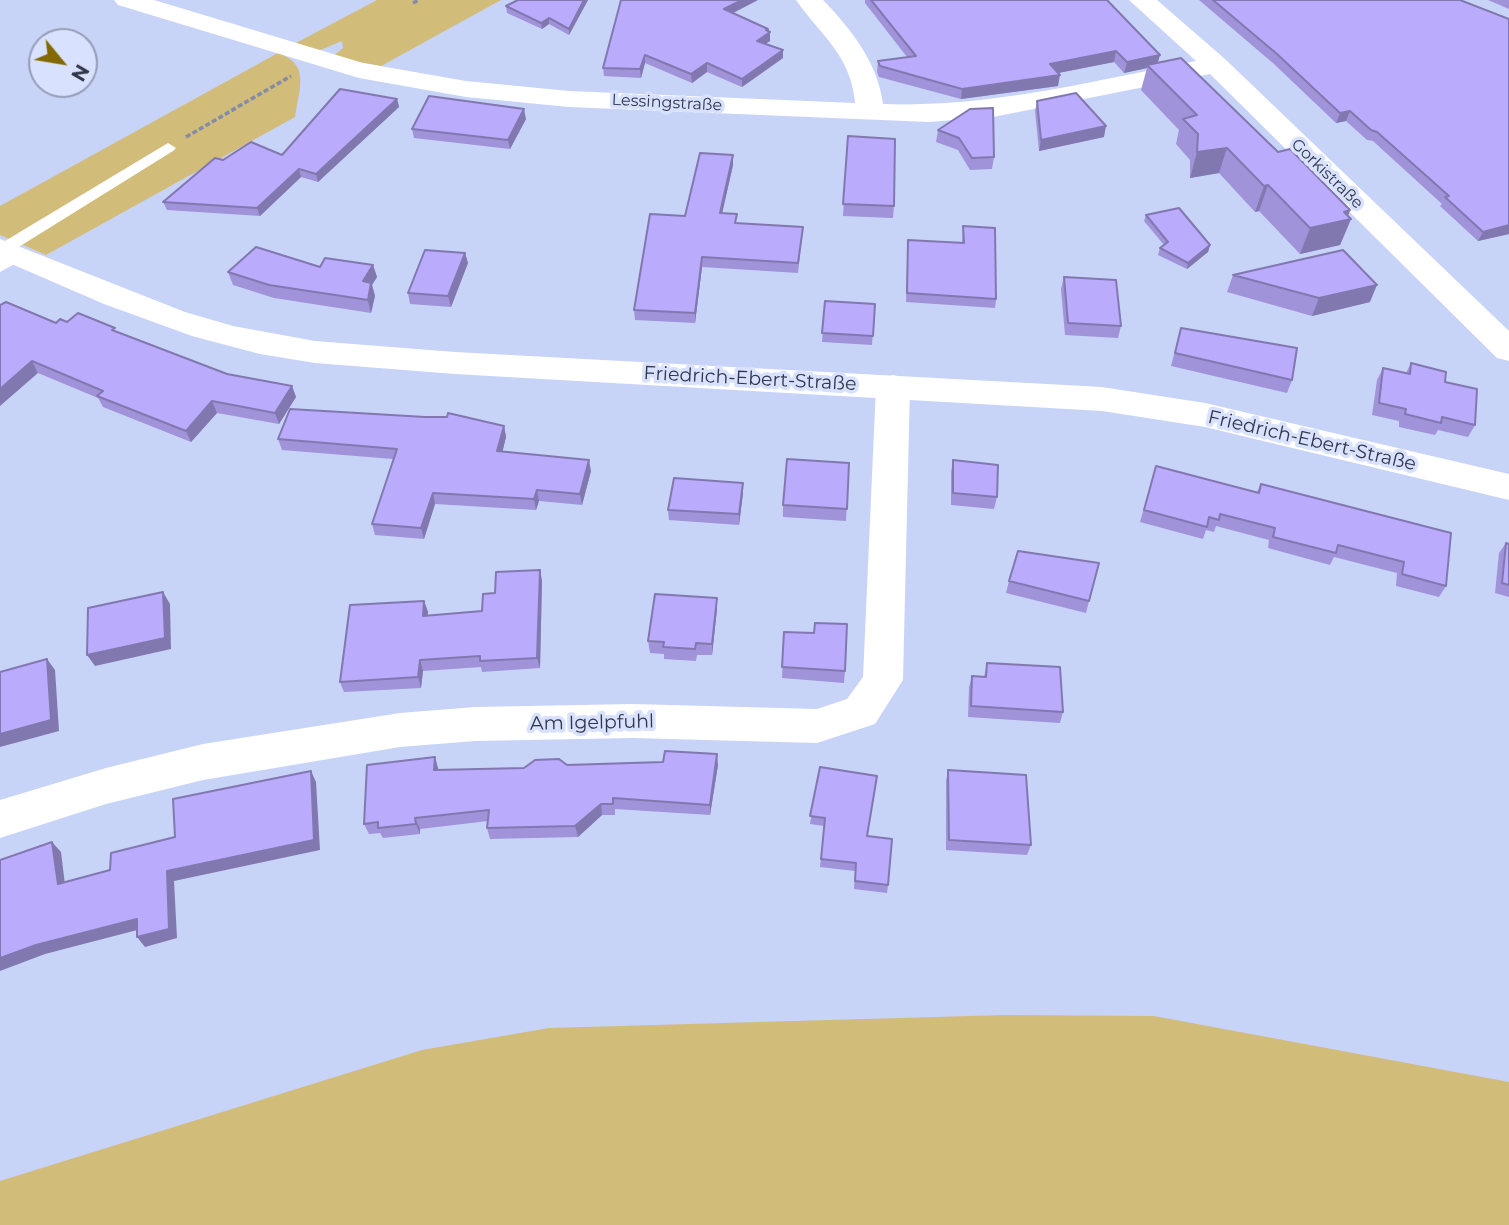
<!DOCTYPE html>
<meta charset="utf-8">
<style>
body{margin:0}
#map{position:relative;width:1509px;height:1225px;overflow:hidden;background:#c8d3f8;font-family:Montserrat,sans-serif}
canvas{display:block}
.north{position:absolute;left:28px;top:28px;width:70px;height:70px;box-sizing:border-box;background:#d8e1fd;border:2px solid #969db5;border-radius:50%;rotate:120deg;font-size:19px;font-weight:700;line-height:28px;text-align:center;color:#323749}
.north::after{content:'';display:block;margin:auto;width:24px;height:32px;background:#826901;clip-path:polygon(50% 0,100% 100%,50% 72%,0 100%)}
</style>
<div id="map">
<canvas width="1509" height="1225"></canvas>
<div class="north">N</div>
</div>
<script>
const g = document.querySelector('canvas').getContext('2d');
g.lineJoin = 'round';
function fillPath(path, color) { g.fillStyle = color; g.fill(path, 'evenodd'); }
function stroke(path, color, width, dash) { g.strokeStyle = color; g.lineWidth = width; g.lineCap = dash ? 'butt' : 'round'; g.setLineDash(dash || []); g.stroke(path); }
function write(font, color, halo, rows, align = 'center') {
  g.font = font + ' Montserrat,sans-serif'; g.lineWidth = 7; g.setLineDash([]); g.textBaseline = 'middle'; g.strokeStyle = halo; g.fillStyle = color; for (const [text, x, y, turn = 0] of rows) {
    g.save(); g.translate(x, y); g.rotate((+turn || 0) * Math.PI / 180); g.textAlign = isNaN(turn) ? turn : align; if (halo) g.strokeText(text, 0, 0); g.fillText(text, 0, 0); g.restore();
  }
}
fillPath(new Path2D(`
 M377 0H501L381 66 332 57 343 48 342 41 318 51 294 44Z
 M278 53C311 65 299 88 295 117L46 255 0 235V206Z
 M1005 1015 1154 1016 1509 1082V1225H0V1181L422 1050 549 1028Z`), '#d1bc7a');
stroke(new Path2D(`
 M413 3 419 0
 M186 137 291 76`), '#838ba8', 3.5, [5, 2.5]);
fillPath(new Path2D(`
 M168 143 176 148 173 151 9 253H0V244Z
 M18 250 26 255 24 259 0 272V259Z`), '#fff');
fillPath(new Path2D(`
 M114 0H154L363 63 466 81 569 91 855 103C851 55 821 36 796 0H823C851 29 878 63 883 104 989 108 1092 81 1196 61L1129 0H1157L1225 59 1509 331V361L1497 358 1210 74 993 117 929 122 569 107 466 97 359 78 118 5Z
 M893 375 905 378 910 386 903 680 875 724 817 743 632 738 475 741 400 747 203 780 106 804 0 838V800L106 768 203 744 400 713 475 707 632 704 817 709 847 699 863 677 876 386 881 378Z`), '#fff');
fillPath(new Path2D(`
 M0 239 185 312 233 326 315 341 455 352 1102 387 1205 403 1509 474V500L1205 427 1102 411 455 374 315 363 260 354 192 336 104 304 0 259Z`), '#fff');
fillPath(new Path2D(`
 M516 0H588L569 35 549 24 542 29 507 13 506 6Z
 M758 0 733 13 768 29 770 41 765 44 783 58 742 87 707 72 692 83 645 63 641 78 604 76 603 68Z
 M865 0H1107L1158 63 1278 152 1350 210 1348 216 1351 219 1340 245 1300 254 1259 211 1255 212 1219 173 1190 178V160L1176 144 1179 130 1141 90 1147 68 1124 73 1114 62 1058 73V86L961 99 879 77 877 72 878 61 907 57 865 3Z
 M1199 0H1460L1509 19V234L1478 241 1440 206 1442 204 1373 141 1367 140 1346 121 1336 123 1274 64Z
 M1488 0H1509V9Z
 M397 99 399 107 318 182 301 177 260 216 167 210 163 202 223 160 282 155Z
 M1037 101 1104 137 1039 151 1035 111Z
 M970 109 994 157 992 169 970 170 958 150 936 142 938 130Z
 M526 119 510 149 414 138 412 129Z
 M848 136 894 206 893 218 843 216Z
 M733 165 722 213 737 223 802 236 798 273 702 267 695 323 635 320 634 310 685 216Z
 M1146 215 1210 245 1208 252 1187 269 1158 255 1160 248 1164 245 1144 221Z
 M963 226 996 299 995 308 906 302 908 240 962 243Z
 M465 253 468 263 451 307 410 304 408 293Z
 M373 265 377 277 372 285 375 296 371 313 274 298 233 285 228 272Z
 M1233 275 1370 302 1312 316 1227 292Z
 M1064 277 1121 326 1118 338 1065 335 1061 289Z
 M825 301 875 304 872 345 822 342Z
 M1 306 56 323 67 322 118 332 227 374 292 386 296 397 279 424 217 413 191 442 103 407 98 398 38 373Z
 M1181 328 1292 380 1287 393 1171 366Z
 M1411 363 1445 382 1475 425 1468 437 1438 430 1435 435 1399 427V421L1372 415 1377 380 1383 368 1406 373Z
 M504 426 506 437 502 452 591 471 582 505 539 501 536 510 435 504 424 539 375 535 372 524 393 459 282 450 278 439Z
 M953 460 997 497 994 509 951 505V472Z
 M849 463 846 521 783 517V505Z
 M1156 466 1257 492 1261 484 1451 533 1446 586 1439 597 1396 586 1397 573 1334 557 1330 565 1268 548 1269 540 1216 526 1214 532 1206 530 1203 539 1140 522Z
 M743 493 739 525 669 520 668 510Z
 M1506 543 1509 544V597L1495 593 1499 553Z
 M542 580 540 668 482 672 481 667 423 671 421 688 344 692 340 682 424 601 428 612 427 616 482 611 495 593Z
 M1009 581 1089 601 1086 613 1006 593Z
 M717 609 712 655H697L696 661 664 659V654L650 653 648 641Z
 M784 632 845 671 844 683 782 678Z
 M987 663 1063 712 1060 723 968 717 969 687 972 676 984 677Z
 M435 757 438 770 524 768 567 765H718L710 815 615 809V815H602L578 837 490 839 487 828 488 821 420 829V834L383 838 380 833 369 834 364 824Z
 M820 767 867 836 888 885 887 893 854 889 855 871 820 867 824 826 810 824Z
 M948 770 1031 845 1027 855 946 850V781Z`), '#a093d9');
fillPath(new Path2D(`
 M584 0H588L569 35V29Z
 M742 0H758L725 17 724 9Z
 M549 18V24L542 29 541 23Z
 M768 29V33L770 32V41L757 49V41L766 30Z
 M783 50V58L742 87V79Z
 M1116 51 1114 62 1048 75 1050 64Z
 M645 55V63L641 78 640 69Z
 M1160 55 1157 66 1147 65V68L1124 73 1127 62Z
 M707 63V72L692 83 691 74Z
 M1060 75 1058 86 961 99 962 89Z
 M397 99 399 107 318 182 316 174Z
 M524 109 526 119 510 149 508 140Z
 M1350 111 1346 121 1336 123 1340 113Z
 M1106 126 1104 137 1039 151 1041 140Z
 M1227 148 1219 173 1190 178 1197 152Z
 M733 155V165L720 223V213Z
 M299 169 301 177 260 216 257 208Z
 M1268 185 1259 211 1255 212 1264 186Z
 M1350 210 1346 220 1351 219 1340 245 1300 254 1310 228 1344 212Z
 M1509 225V234L1478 241 1483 232Z
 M1210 245 1208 252 1187 269 1188 263Z
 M465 253 468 263 451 307 448 296Z
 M702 257V267L695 323V313Z
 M373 265 377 277 372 285 375 296 371 313 363 281Z
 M1377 285 1370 302 1312 316 1319 298Z
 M32 361 38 373 0 406V389Z
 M292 386 296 397 279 424 275 413Z
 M212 401 217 413 191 442 186 431Z
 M504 426 506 437 500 462 497 451Z
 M589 460 591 471 582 505 580 494Z
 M743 483V493L739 525V514Z
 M537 490 539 501 536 510 534 499Z
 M433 493 435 504 424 539 421 528Z
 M540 570 542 580 540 668 537 658Z
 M163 592 170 604 171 649 95 666 87 655Z
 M717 598V609L712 655V644Z
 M424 601 428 612 426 626 423 616Z
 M47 659 55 670 59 731 0 747V734Z
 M420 660 423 671 421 688 418 677Z
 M717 754 718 765 710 815V805Z
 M435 757 438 768V781L434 770Z
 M311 771 316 782 320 850 174 881 177 938 145 947 137 937 167 871Z
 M601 804 602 815 578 837 575 826Z
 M415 818 420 829V834L416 824Z
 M52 842 61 852 66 893 58 884Z
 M137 919 145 928 45 954 0 971V958L36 945Z`), '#8278b0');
const building = new Path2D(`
 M518 0H584L569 29 549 18 541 23 506 6Z
 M621 0H742L724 9 768 29 766 30 770 32 757 41 783 50 742 79 707 63 691 74 645 55 640 69 603 68Z
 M871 0H1107L1160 55 1127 62 1116 51 1050 64 1060 75 962 89 880 66 878 61 916 56Z
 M1213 0H1460L1509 19V225L1483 232 1445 197 1449 196 1377 132 1371 130 1350 111 1340 113 1277 54Z
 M1181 58 1278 152 1290 149 1350 210 1344 212 1351 219 1310 228 1268 185 1264 186 1227 148 1197 152 1198 134 1183 119 1197 115 1147 65Z
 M340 89 397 99 316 174 299 169 257 208 163 202 215 158 223 160 251 142 282 155Z
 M1076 93 1106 126 1041 140 1037 101Z
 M429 96 524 109 508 140 412 129Z
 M993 108 994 157 972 158 959 138 938 130 970 109Z
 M848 136 895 139 894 206 843 204Z
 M700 153 733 155 720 213 737 214 735 223 803 227 798 263 702 257 695 313 634 310 650 214 685 216Z
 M1179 208 1210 245 1188 263 1160 248 1168 242 1146 215Z
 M963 226 995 228 996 299 907 293 908 240 964 243Z
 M256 247 320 267 325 258 373 265 363 281 371 283 368 300 269 285 228 272Z
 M425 250 465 253 448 296 408 293Z
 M1343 250 1377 285 1319 298 1233 275Z
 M1064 277 1116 280 1121 326 1068 323Z
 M825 301 875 304 873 336 822 333Z
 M6 302 56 323 60 319 67 322 78 313 115 328 112 330 227 374 292 386 275 413 212 401 186 431 97 396 103 391 32 361 0 389V305Z
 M1181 328 1297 348 1292 380 1175 353Z
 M1411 363 1446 372 1445 382 1477 389 1475 425 1442 417 1441 423 1405 414 1406 409 1379 403 1383 368 1410 374Z
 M290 409 425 417H447L448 413 504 426 497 451 589 460 580 494 537 490 534 499 433 493 421 528 372 524 397 449 278 439Z
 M787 459 849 463 847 509 783 505Z
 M953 460 998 465 997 497 953 493Z
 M1156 466 1259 493 1261 484 1451 533 1446 586 1402 574 1404 562 1338 545 1336 553 1273 537 1275 528 1220 514 1219 520 1209 517 1207 527 1144 510Z
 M674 478 743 483 739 514 668 510Z
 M1506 543 1509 544V585L1502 583Z
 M1018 551 1099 563 1089 601 1009 581Z
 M540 570 537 658 480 661V656L420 660 418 677 340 682 350 605 424 601 423 616 482 611 483 594 495 593 496 572Z
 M163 592 165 638 87 655 88 608Z
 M655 594 717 598 712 644 696 643 695 649 663 647 664 642 648 641Z
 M815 623 847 624 845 671 782 667 784 632 814 633Z
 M47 659 51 720 0 734V672Z
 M987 663 1060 667 1063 712 971 706 972 676 986 677Z
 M665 751 717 754 710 805 613 798V804H601L575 826 487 828 489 810 415 818 416 824 378 828V822L364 824 367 765 435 757 434 770 524 768 535 760 559 759 567 765 663 762Z
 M820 767 877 776 867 836 892 839 888 885 855 881 856 863 821 859 825 818 810 816Z
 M948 770 1026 775 1031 845 949 840Z
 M311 771 314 840 167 871 169 929 137 937V919L36 945 0 958V860L52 842 58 884 110 870 111 853 175 837 173 799Z`);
fillPath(building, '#baabfc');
stroke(building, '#8278b0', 2);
write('16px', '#323749', '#d8e1fd', [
 ["Lessingstraße",667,103,3],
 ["Gorkistraße",1327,174,44]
]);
write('19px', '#323749', '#d8e1fd', [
 ["Friedrich-Ebert-Straße",750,379,3],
 ["Friedrich-Ebert-Straße",1312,441,13],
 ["Am Igelpfuhl",592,723,-1]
]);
</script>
